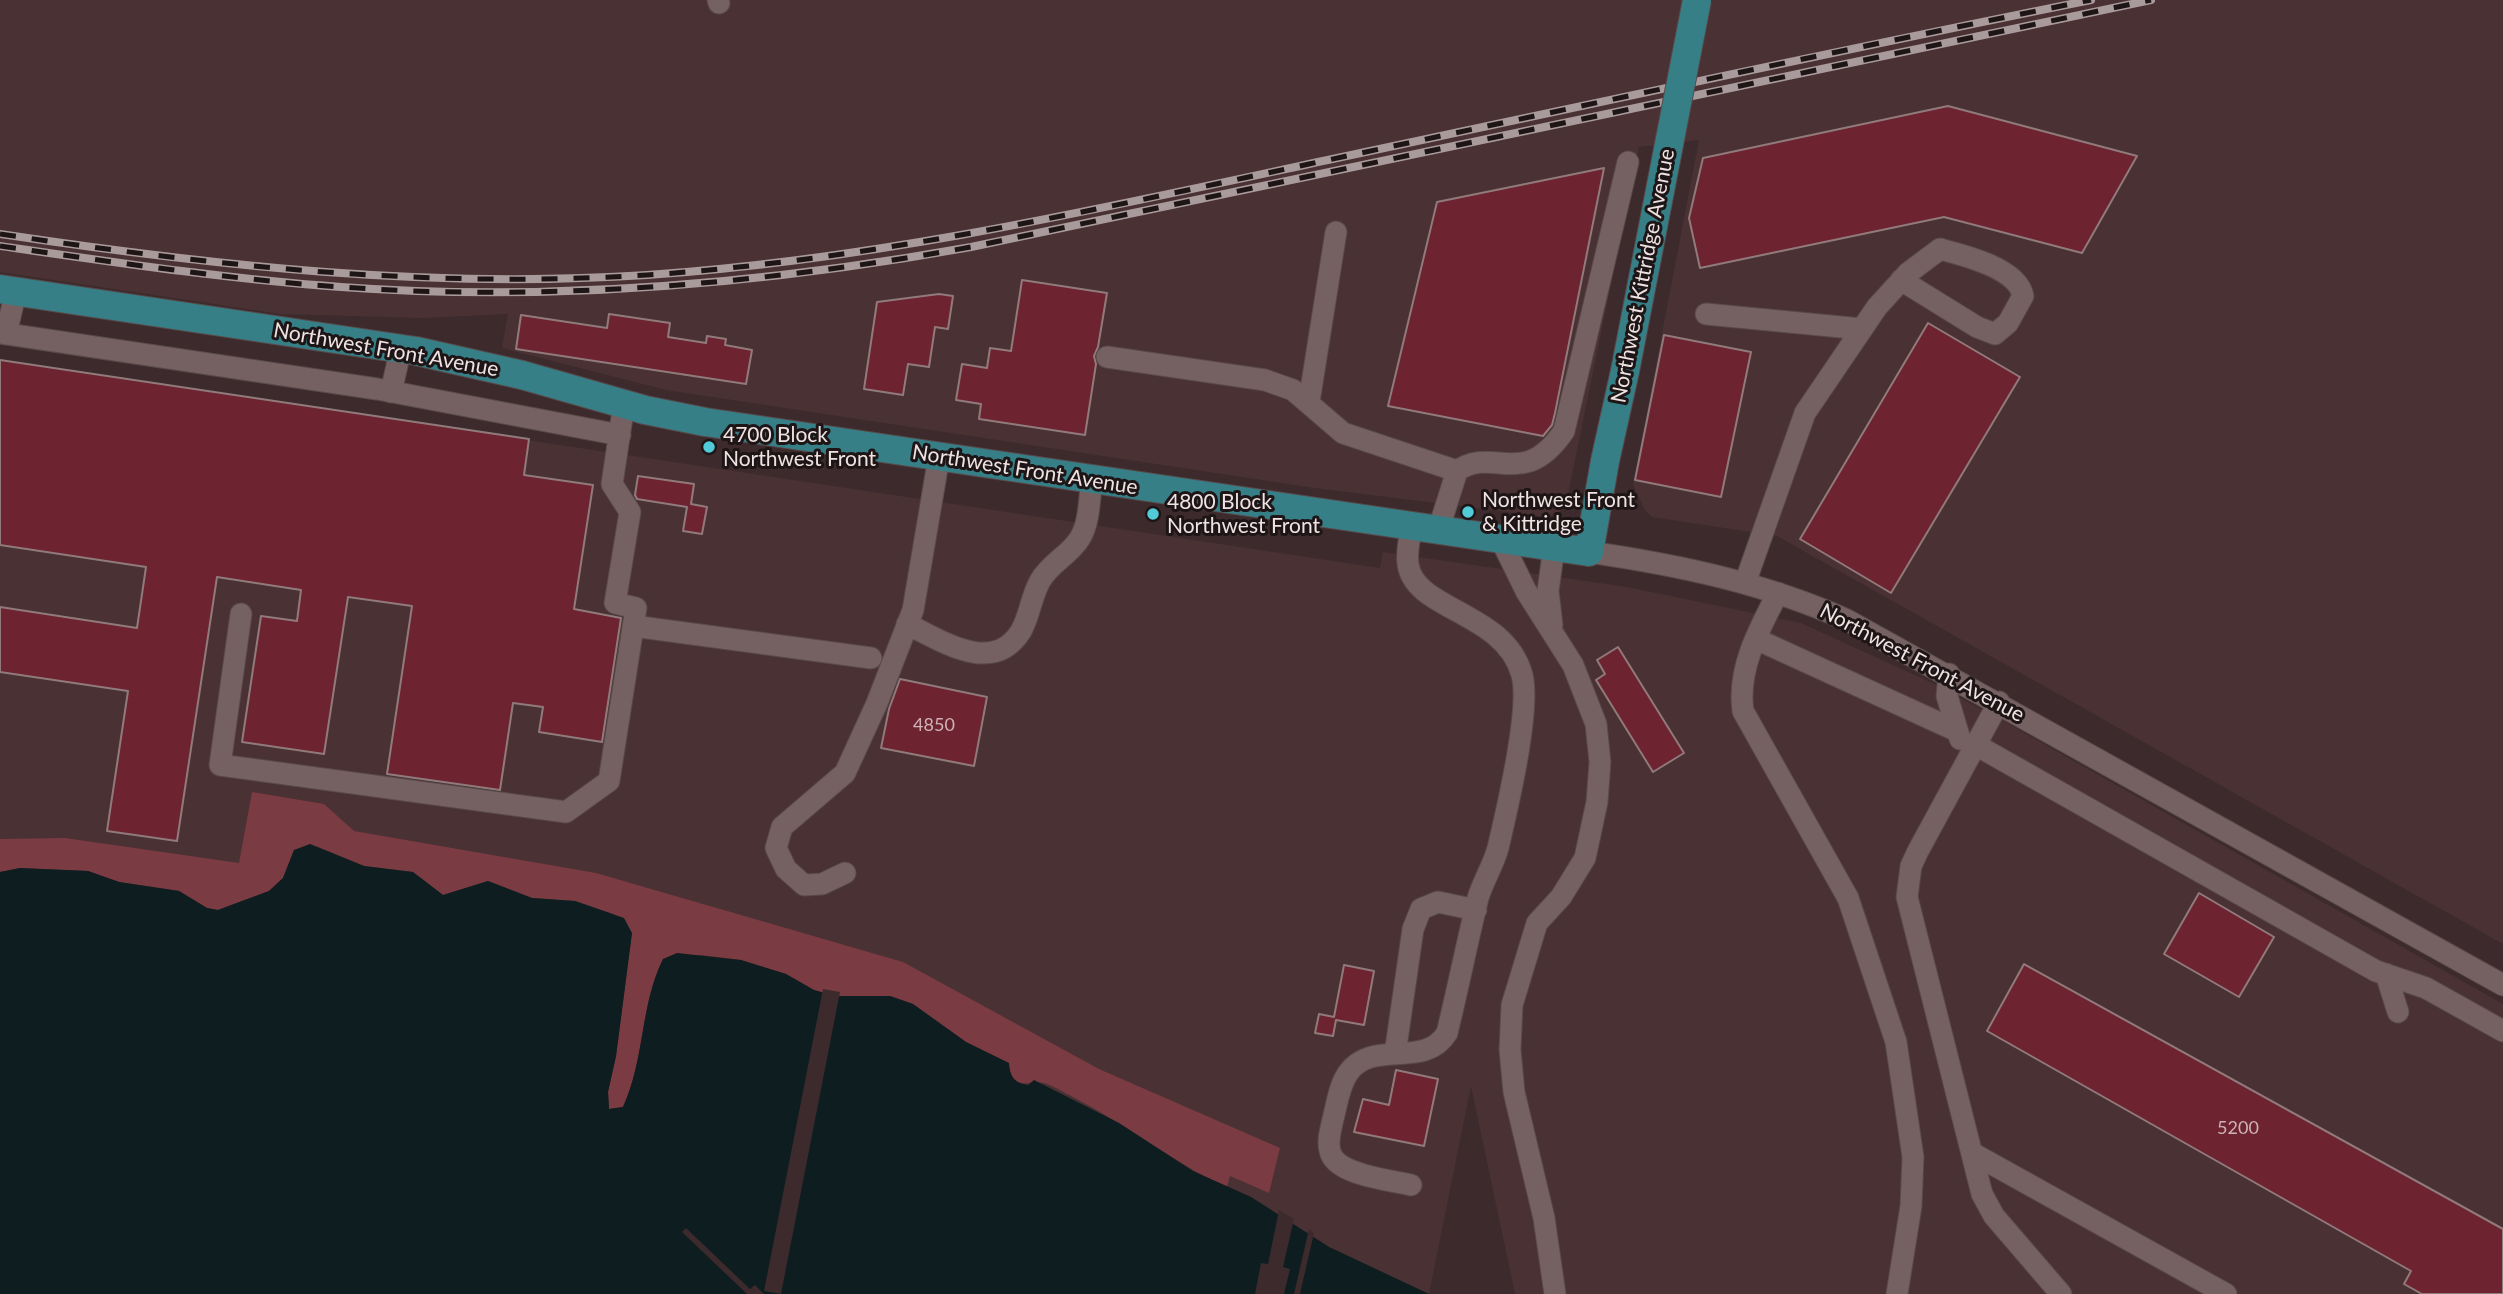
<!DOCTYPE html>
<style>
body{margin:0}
canvas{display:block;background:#3c2a2c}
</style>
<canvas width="2503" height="1294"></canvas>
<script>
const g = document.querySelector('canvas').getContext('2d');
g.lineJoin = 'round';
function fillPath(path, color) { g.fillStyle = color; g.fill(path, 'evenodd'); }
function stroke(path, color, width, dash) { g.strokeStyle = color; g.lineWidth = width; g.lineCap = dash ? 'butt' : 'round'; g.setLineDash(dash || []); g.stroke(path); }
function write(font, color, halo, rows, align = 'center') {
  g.font = font + ' Lato,sans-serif'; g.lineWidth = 6; g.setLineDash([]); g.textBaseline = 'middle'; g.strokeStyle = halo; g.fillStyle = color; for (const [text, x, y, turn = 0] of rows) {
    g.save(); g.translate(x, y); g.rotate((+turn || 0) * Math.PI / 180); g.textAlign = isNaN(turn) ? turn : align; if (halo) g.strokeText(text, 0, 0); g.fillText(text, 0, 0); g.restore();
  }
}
fillPath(new Path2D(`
 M0 0H2503V944L1777 536 1652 517 1645 510 1633 485 1699 140 1639 147 1565 509 1548 517 1315 488 666 390 502 348 508 314 422 318 281 314 0 272Z
 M0 361 1380 568 1383 552 1627 587 1801 623 1930 682 2005 722 2503 1004V1294H1515L1471 1086 1429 1294 1329 1247 1251 1197 1213 1181 289 866 0 872Z`), '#4a3133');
fillPath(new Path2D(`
 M252 792 324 804 354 831 596 873 903 962 1099 1069 1280 1148 1269 1193 1230 1176 1227 1187 1213 1181C1165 1156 1122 1122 1073 1097 1065 1093 1052 1085 1044 1083 1024 1080 1013 1093 1008 1063L966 1042 913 1004 890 996H835L814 990 786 974 741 960 701 955 663 959C640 1005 645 1060 623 1107L609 1109 608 1092 616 1056 632 933 613 914 575 901 532 898 488 881 443 895 413 872 364 866 318 847 294 850 283 878 269 891 218 910 207 908 179 891 119 882 88 871 20 868 0 872V839L65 838 239 863Z`), '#7b3b43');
fillPath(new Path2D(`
 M310 844 364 866 413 872 443 895 488 881 532 898 575 901 624 918 632 933 616 1056 608 1092 609 1109 623 1107C645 1060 640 1005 663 959L677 953 741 960 786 974 814 990 835 996H890L913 1004 966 1042 1009 1063C1010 1076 1014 1083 1028 1085L1034 1080 1119 1123 1193 1171 1251 1197 1329 1247 1429 1294H0V872L20 868 88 871 119 882 179 891 207 908 218 910 269 891 283 878 294 850Z`), '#0e1d1f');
fillPath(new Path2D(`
 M823 989 840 992 781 1294 764 1291Z
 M1279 1210 1294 1219 1283 1267 1290 1269 1284 1294H1255L1261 1263 1268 1264Z
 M686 1228 750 1289 755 1285 764 1294H747L682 1232Z
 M1309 1229 1314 1233 1300 1294H1294Z`), '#3c2a2c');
const building = new Path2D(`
 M1948 106 2137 156 2082 253 1944 217 1700 268 1689 218 1703 158Z
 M1604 168 1555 413 1552 425 1543 436 1388 406 1437 202Z
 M1022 280 1107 293 1098 347 1094 356 1096 364 1085 435 979 419 981 404 956 400 962 364 987 368 990 348 1011 351Z
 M939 294 953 296 948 329 935 327 929 367 908 364 903 395 864 389 877 302Z
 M609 314 670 323 668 337 706 343 707 336 726 339 725 345 752 350 746 384 516 349 521 315 607 328Z
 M1928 323 2020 377 1891 593 1800 539Z
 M1664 335 1751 352 1721 497 1635 480Z
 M0 360 529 439 524 475 593 485 574 609 621 618 602 742 539 732 543 707 513 703 500 790 387 774 412 606 348 597 324 754 242 742 261 616 297 621 301 590 217 577 177 841 107 831 128 691 0 672V607L137 628 146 567 0 545Z
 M638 476 694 484 691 504 707 507 702 534 683 531 687 507 637 499 635 495Z
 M1618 647 1684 753 1653 772 1596 680 1605 674 1597 660Z
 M900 679 987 697 974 766 881 748 889 709Z
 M2199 893 2274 937 2239 997 2164 954Z
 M2024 964 2503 1229V1294H2422L2404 1284 2411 1271 1987 1031Z
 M1344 965 1374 971 1364 1025 1336 1020 1333 1036 1315 1033 1319 1014 1334 1017Z
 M1396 1070 1438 1079 1424 1146 1354 1132 1363 1099 1389 1105Z`);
fillPath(building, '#6d2330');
stroke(building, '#907a7b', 2);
const minor = new Path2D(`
 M718 0 719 3
 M1706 314 1862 329
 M0 333 377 389 620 435
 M6 334 16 291
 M1107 357 1265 380 1293 390 1343 433 1457 471
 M391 392 401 348
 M1309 402 1336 232
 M1438 531 1457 471C1493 445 1523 491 1564 431L1628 162
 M1501 540 1526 591 1573 665 1596 724 1600 762 1597 802 1585 858 1561 897 1537 923 1512 1005 1510 1050 1514 1092 1544 1218 1555 1294
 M1589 552C1678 565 1765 583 1847 620L2503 985
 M1745 583 1805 413 1877 307 1908 273 1940 249C1963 255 2018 268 2023 296L2008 323 1995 334 1977 327 1901 280
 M1778 593C1759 629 1737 669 1743 711L1848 898 1896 1042 1913 1157 1911 1206 1897 1294
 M241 614 220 765 566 812 609 781 636 608 615 603 630 512 612 484 624 404
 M907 624C942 641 993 676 1021 631 1030 615 1031 597 1040 581 1050 563 1070 555 1080 538 1090 522 1089 498 1092 480
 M1552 625 1548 591 1554 547
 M633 626 871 658
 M1756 639 1957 731
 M1949 674 1947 696 1960 739
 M1999 702 1918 851 1911 866 1907 897 1982 1194 1994 1216 2061 1294
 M1976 745 2376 971 2426 988 2503 1031
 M845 873 822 884 804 885 786 869 776 848 782 827 845 773 877 703 913 610 939 457
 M2386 974 2398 1012
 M1395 1054 1413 929 1421 909 1438 902 1476 910
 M1974 1154 2226 1294
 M1411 1185C1390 1180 1335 1175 1330 1151 1327 1140 1331 1129 1333 1119 1337 1104 1339 1086 1348 1073 1373 1038 1424 1070 1447 1033 1458 988 1467 943 1478 898 1483 881 1493 866 1498 848 1507 810 1531 709 1522 675 1505 611 1414 611 1408 564 1406 552 1410 539 1411 527`);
const major = new Path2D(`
 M0 289 416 351 522 375 645 410 705 422 1589 552 1605 461 1625 371`);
stroke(minor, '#58494a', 23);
stroke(major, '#58494a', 30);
stroke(minor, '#766162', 21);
stroke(major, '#367f87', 28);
const rail = new Path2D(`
 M0 234C215 266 429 289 647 275 871 260 1090 211 1309 164 1569 109 1830 52 2091 0
 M0 246C113 262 226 279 341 287 551 302 764 284 971 247L2151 0`);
stroke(rail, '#a99a9c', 8);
stroke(rail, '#1e1516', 5, [16]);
const majorBridge = new Path2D(`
 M1625 371 1697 0`);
stroke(majorBridge, '#58494a', 30, []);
stroke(majorBridge, '#367f87', 28);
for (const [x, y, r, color] of [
 [709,447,7,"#52cbd8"],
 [1468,512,7,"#52cbd8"],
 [1153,514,7,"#52cbd8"]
]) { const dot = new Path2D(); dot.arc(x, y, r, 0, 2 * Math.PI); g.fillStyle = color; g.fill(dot); stroke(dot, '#1e1516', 2.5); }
write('18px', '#ceb2b6', null, [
 ["4850",934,725],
 ["5200",2238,1128]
]);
write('21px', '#eee2e3', '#1e1516', [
 ["Northwest Kittridge Avenue",1643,276,-79],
 ["Northwest Front Avenue",386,350,10],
 ["Northwest Front Avenue",1025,470,9],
 ["Northwest Front Avenue",1922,663,28]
]);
write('21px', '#eee2e3', '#1e1516', [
 ["4700 Block",723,435],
 ["Northwest Front",723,459],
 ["Northwest Front",1482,500],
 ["& Kittridge",1482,524],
 ["4800 Block",1167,502],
 ["Northwest Front",1167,526]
], 'left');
</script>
